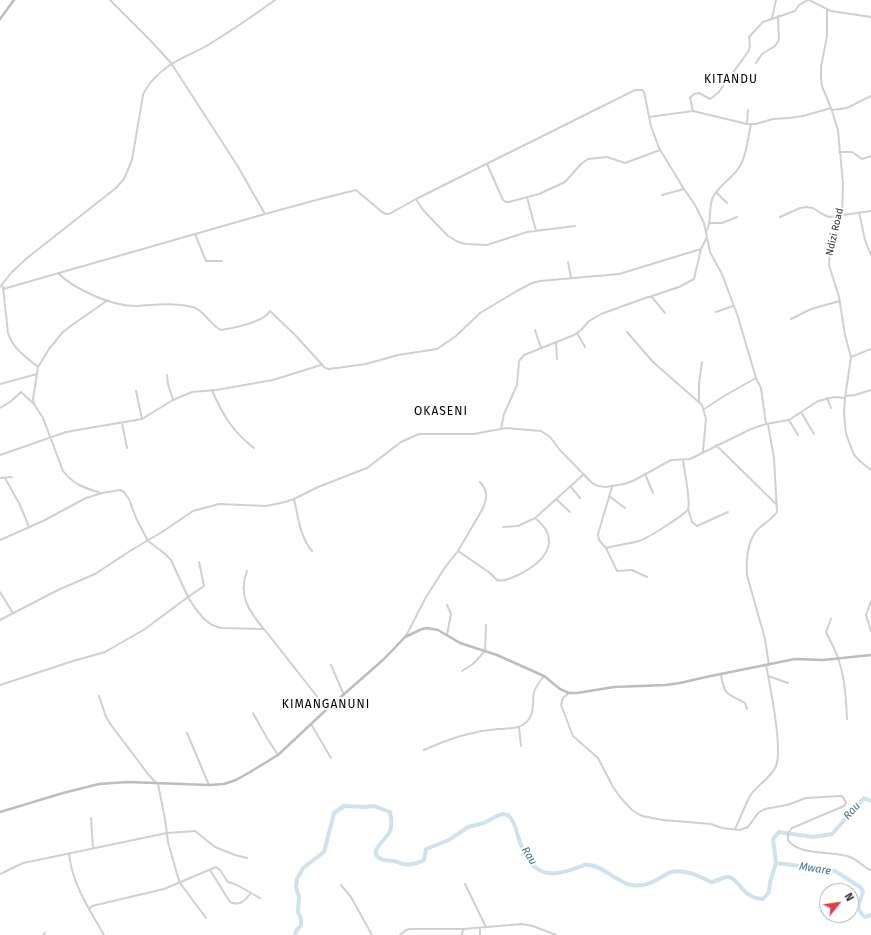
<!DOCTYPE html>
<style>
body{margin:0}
#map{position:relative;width:871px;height:935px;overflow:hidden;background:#fff;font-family:"Fira Sans",sans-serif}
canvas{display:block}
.north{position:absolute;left:819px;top:883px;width:40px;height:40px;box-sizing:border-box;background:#fff;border:1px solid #adadad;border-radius:50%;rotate:60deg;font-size:11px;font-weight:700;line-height:16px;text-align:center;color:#333}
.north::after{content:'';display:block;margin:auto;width:14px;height:18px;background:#e63946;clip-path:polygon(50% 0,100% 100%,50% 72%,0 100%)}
</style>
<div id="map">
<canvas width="871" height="935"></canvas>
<div class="north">N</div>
</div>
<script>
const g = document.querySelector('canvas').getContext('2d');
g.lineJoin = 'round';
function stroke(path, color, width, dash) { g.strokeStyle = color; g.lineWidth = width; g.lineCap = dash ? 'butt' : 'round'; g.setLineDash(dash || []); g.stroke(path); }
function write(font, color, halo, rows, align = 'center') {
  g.font = font + ' "Fira Sans",sans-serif'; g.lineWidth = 4; g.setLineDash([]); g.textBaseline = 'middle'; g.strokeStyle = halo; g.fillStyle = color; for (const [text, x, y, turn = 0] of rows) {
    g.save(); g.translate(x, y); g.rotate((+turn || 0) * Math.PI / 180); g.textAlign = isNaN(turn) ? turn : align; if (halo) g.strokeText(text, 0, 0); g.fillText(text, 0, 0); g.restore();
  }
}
stroke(new Path2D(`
 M776 863 808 867 822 868 835 871 860 887 863 891C861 902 853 907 865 917L871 915
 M295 935 296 931 301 925V919L298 912 299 897 296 887 297 879 303 868 324 852 334 813 344 806 365 807 374 806 390 812C391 817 392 826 390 831 388 838 368 851 379 858 385 862 391 859 397 862 406 866 415 865 424 860L426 849 449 840 468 827 484 823 497 816 502 814 508 815C515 821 515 828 518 836 521 846 527 862 536 868 548 877 563 873 576 868 580 867 584 864 588 865 602 865 616 882 631 885 642 887 652 883 660 878 664 876 667 873 671 872 686 869 699 876 711 882 718 882 722 876 729 877 740 879 741 898 763 899L769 892 770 882 776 863 773 839 779 832 813 837 832 834 864 798 871 801`), '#cfe2ee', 4);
stroke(new Path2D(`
 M110 0 150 40 171 63 237 165 265 214 320 199 356 190 382 212 386 214H389L416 199 619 98 635 90H642L644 92 651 126 659 148 684 189 695 205 704 223 710 252 722 274 738 317 756 378 761 388 766 424
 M809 0 831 11 871 17
 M827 9V36L821 67V78L822 86 831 108 838 130 843 184 842 214 830 248 829 265 839 297 845 335 851 357 845 398 844 413 846 434 854 455 861 462 871 470
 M772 18 776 0
 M756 63 762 54 775 46 779 40 778 16
 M832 110 847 108 871 96
 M693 111 690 98 694 94 699 93 710 99 718 93 748 52 750 47 749 37 763 22 795 11 799 5 808 0
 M649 117 693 111 747 124H756L773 119 789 118 803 116 831 108
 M747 124 748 110
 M839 152H852L862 159 871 156
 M487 164 503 200 506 202H509L539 194 565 182 581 164 588 159 607 157 625 163 660 150
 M716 192 727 203
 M662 195 684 189
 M527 197 536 231
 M416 199 423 210 448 236 458 242 466 244 487 245 527 232 575 226
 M859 212 865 240 871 255
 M780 217 800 208 806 207 813 208 822 214 829 217 871 211
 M710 223H722L737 217
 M707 230C712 221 708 208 713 197 719 185 731 179 738 169 746 159 748 137 751 124
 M195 234 206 261H222
 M568 262 571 278
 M58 273C74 289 111 306 135 306 154 305 173 302 193 307 204 310 210 325 221 330 233 328 264 322 270 311L296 336 325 368 329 369 366 364 398 355 437 349 456 336 480 313 517 291 532 283 540 281 619 274 701 249 707 237
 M0 287 11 273 27 258 116 188 124 179 132 160 143 95C145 90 148 86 151 82 169 61 185 58 208 45 231 31 253 16 275 0
 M3 287 8 333C13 349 26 357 38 367
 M3 289 265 214
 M652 296 679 287 694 279 701 249
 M716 312 733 306
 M791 319 811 309 840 301
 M535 330 541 348
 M627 332 653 362 702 405 706 419 703 451
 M577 333 585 347
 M556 342 557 359
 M851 357 871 349
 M167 375 168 384 173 400
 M0 384 37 374
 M212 390C222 414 233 432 254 448
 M136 391 142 419
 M845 396 855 395 871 390
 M827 398 831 408
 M699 402V384L702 362
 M0 408 10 402 21 392 34 404
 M704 409 726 395 756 378
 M801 412 814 434
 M789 420 798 435
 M122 423 127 448
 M768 424 774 458 777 512C772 519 765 523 758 529 747 541 746 559 747 575L765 639 769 665
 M501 429 504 414 517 385 519 361 524 355 574 335 581 330 589 321 601 314 648 297H652L665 313
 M716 445 777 505
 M0 455 66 432 142 419 173 400 192 392 216 390 273 380 321 365
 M645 474 653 493
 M0 478 12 477
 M5 478 20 505 29 527
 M571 487 580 498
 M612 487 598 534 599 540 606 548 617 571 632 570 647 577
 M101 493C85 488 74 485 63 471L43 418 34 404 33 399 38 367 49 349 63 332 72 325 108 300
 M609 496 625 508
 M294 499C298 516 300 537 312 551
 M556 499 570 512
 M688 509 692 522 697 526 728 512
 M503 527 518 526 535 518 584 474
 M0 540 43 521 86 498 102 493 120 490 124 492 129 499 136 518 148 541 164 553 171 560 188 597 195 608 204 619 212 625 221 628 264 629 327 709
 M606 548C617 545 628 544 639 541 646 539 685 515 688 509 691 502 684 469 683 460
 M458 551 490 573 497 580C504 582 511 578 518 575 543 563 564 541 535 518
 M247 571C238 594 248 610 263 628
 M0 592 13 613
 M871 601 866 615 871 631
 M447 605 451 614 447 635
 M831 619 826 632C830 641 835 649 838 658 845 678 846 698 847 719
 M0 620 58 590 95 574 130 551 162 532 193 511 219 504 266 506 285 502 294 499 318 487 367 468 401 442 419 434H474L506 428 541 431 550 437 560 450 592 483 598 486 606 487 624 484 633 481 671 460 690 459 751 429 766 424 789 420 818 401 835 397 845 398
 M406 636 426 597 446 566 458 551 482 510C487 499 489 492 480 482
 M331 665 344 695
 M462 671 473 664 485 651 486 625
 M721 674C724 697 728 693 745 703L747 709
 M768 676 788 683
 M0 685 73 661 105 652 145 629 188 597 204 586 199 562
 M569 693 563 698 561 705 573 736 598 758 613 787 620 797 632 810 642 816 663 820 711 824 722 828 740 830 748 827 758 813 765 809 787 805 806 798 841 796 843 797 846 803 844 806 792 828 788 833V840C798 856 835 851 850 857 858 860 863 867 871 870
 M99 696 106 717 111 725 148 774 156 783
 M253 713 267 738 278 755
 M311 724 331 758
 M519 727 521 746
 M187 733 209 785
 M424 750C448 739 472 731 498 729 510 728 521 730 529 719 535 712 532 701 534 692 536 686 540 681 544 676
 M158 784 165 819 168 842 177 874 180 883 206 918
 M91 818 93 848
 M735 829C740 819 745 805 750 796 757 784 770 780 776 766 783 749 770 685 766 665
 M69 853C71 874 79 891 89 909
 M210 870 230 902C239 906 244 902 250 894
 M0 874 23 863 33 861 167 833 195 831 215 847 235 855 247 858
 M465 884 486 927
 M341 885 351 897 372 935
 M480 928V935
 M43 935 45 933
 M104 935 90 911 89 909 92 906 164 889 216 867 220 870 228 882 235 884 260 898
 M400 935 406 930 410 929H463L522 924 533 926 556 935
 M462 935 463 929`), '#d0d0d0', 2);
stroke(new Path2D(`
 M0 19 14 0
 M0 812 63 793 99 784 127 782 209 785 224 784 236 780 250 772 278 755 327 709 384 659 405 637 422 629 427 628 438 630 460 643 497 655 544 676 560 689 569 693H577L614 687 666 685 680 683 706 677 795 659 823 660 871 655`), '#bdbdbd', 2.5);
write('10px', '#333', '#fff', [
 ["Ndizi Road",835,232,-77]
]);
write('italic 11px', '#3f7597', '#fff', [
 ["Rau",852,811,-48],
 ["Rau",529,856,58],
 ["Mware",815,869,9]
]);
g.letterSpacing = '1px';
write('12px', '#000', '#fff', [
 ["KITANDU",731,80],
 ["OKASENI",441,412],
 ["KIMANGANUNI",326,705]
]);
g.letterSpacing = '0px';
</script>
